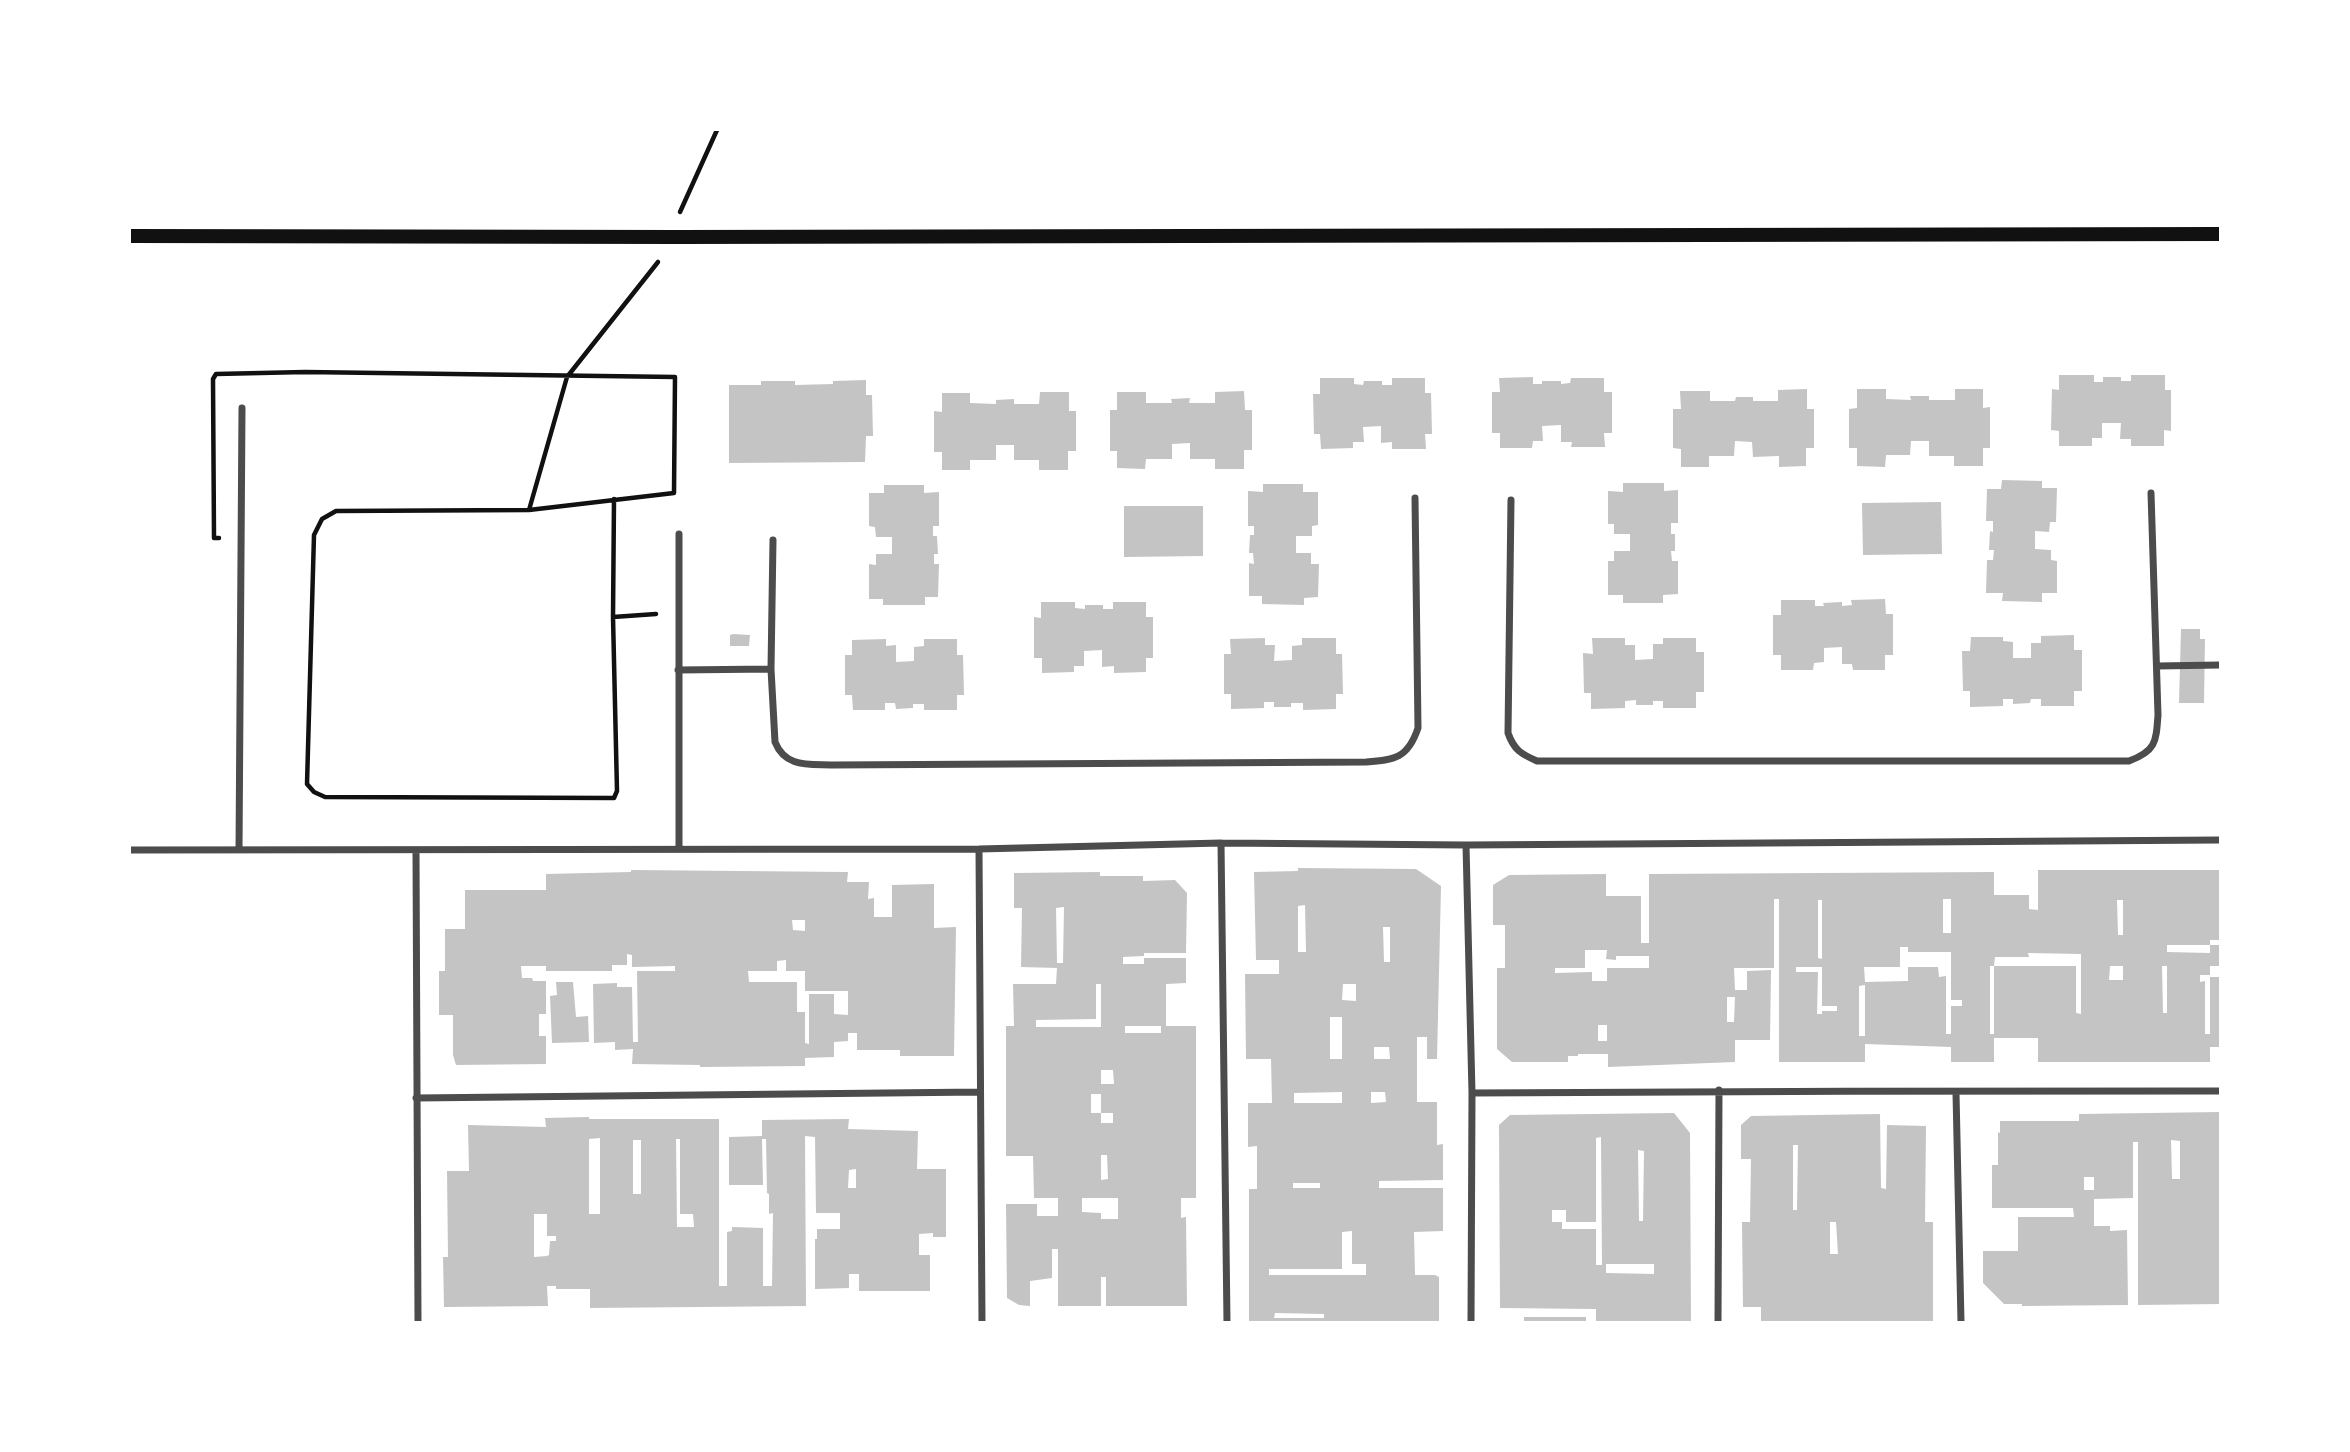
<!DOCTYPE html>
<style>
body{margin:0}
#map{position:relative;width:2350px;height:1452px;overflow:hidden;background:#fff;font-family:"PT Serif",serif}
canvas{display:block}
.frame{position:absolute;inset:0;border:131px solid #fff;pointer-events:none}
</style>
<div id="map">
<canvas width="2350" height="1452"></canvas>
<div class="frame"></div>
</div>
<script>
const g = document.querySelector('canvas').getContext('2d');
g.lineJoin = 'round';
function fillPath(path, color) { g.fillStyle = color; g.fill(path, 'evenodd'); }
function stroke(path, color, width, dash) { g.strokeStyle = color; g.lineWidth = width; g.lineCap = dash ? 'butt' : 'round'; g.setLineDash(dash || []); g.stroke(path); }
fillPath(new Path2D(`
 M2059 375H2094V382H2103V377H2121V381H2131V375H2165V390H2171V431L2164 430V446H2131V439H2120L2121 423H2102V438H2092V446H2059V431L2051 430 2052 389 2059 390Z
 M1533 377V384H1542V381H1561V384L1570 383 1571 378H1604V392H1612V433H1604L1605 447H1571L1572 442H1561V425L1542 426 1543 441H1533L1532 448H1500V433H1492V392H1500L1499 378Z
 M1320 378H1354V384L1363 385 1364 381H1382V385H1392V378H1425V393H1431L1432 434H1425L1426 449H1392V442L1381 443V426L1363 427 1364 442H1353V448L1321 449 1320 434H1314L1313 394H1320Z
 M866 380V395H872L873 436H866L865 462 729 463V385H761V381H795V385L833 384V381Z
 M1807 389V409H1814V448H1806V466L1779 467V456L1753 457 1752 442 1735 441 1734 456H1709V467H1681V449L1673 448V409H1681L1680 391H1710V401H1735L1736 397H1753V401H1778V390Z
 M1857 389H1886V399L1911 400 1910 396H1929V400H1955V389H1983V408L1990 407V448H1983V466H1954V456H1929V441H1911L1910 455H1886L1885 467 1857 466V448H1849V409L1857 408Z
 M1244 391 1245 410H1252V450H1244V469H1215V459H1190V443L1172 444V459H1146L1145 469 1117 468V451H1110V410H1117V392H1146V403H1172L1171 399 1190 398 1189 403H1215V392Z
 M1040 392H1069V411H1076V451H1068V470H1039V460H1014V445H996V460H970V470H942V452H934V411L942 412V393H970V403L996 404V400L1014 399V404H1039Z
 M2002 480 2042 481V488H2057L2056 522H2050L2049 532 2035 531V549L2051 550V560L2057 561V593H2042V602L2002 601 2003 593H1986L1987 560H1993L1994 550H1989L1990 531 1993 532V521H1986L1987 489H2001Z
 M1623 483H1664V491L1678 490V523H1671V534H1675V551H1671L1672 561H1678V594L1663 595V603H1623V595H1608V561H1614V551H1630V534H1614V524H1608V491L1623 492Z
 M1263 484H1303V492H1318V525L1312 526V536H1296V553H1311V564H1319L1318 597 1304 598V605L1262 604V596H1249V563L1254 564 1253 553H1249L1250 535H1254V526H1248V491L1263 492Z
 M884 485H924V493L939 492V526H933V536H937L938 554H934V564H939L938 597H925V605H883V599H869V564L876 565V554H892V537H876L875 527 869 526V493H884Z
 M1941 502 1942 554 1863 555 1862 503Z
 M1124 506H1203V556L1124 557Z
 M1885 599 1886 614H1893V655H1885V670H1853L1852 664H1842V647L1824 648V662L1814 663 1813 670H1781V655H1773V615H1781V600H1815V606H1824L1823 603 1842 602V606L1852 605 1851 600Z
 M1041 602H1075V608L1085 609V605H1103V609H1113V602H1146V617H1153V658H1146V672L1114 673V666L1102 667V650L1084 651V666H1074V672L1042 673V658H1034V617L1041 618Z
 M2181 629H2200V639H2205L2204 703H2179Z
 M733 634 750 635 749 646H730V635Z
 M2074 635V650H2082V691H2074V706H2041V699H2031L2030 703 2013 704V699H2003V706L1970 707V691H1963L1962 651H1970L1971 637H2003V641L2013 642V658H2031V643H2041V636Z
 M1265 638V645H1275L1274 661 1292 660V646L1302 645V638H1336V654H1342L1343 694H1336V709L1303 710V703H1291V707H1274V702H1264V708L1231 709V694H1224V654H1231L1230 639Z
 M1592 638H1625V645H1635V660L1653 659V644H1663V638H1696V652H1704V692H1696V708H1663V701H1653V705H1636V700L1625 701V708L1591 709V693H1584L1583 653 1593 654Z
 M886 639V646L896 645V662L914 661V647L924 646V639H957V655H963L964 695H957V710H924V704H913V708L896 709 895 703H885V710H853L852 695H845V655H852V640Z
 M1298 868 1416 869 1441 886 1437 1059H1427V1037H1417V1102H1437V1145L1443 1144V1180L1379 1181V1188H1443V1231L1414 1232 1415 1275H1435L1439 1277V1322H1249V1189H1257V1146L1248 1147V1103H1272L1271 1059H1246L1245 974H1279V960H1256L1254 872 1298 871ZM1305 905 1306 952H1298V906ZM1383 927H1390V962H1384ZM1343 984H1356V1001L1342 1000ZM1330 1017H1342V1059H1330ZM1374 1047H1389L1390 1059H1374ZM1342 1092V1103H1294V1093ZM1371 1092H1385L1386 1102 1371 1103ZM1293 1183H1320V1188H1293ZM1352 1231V1264H1366V1275H1269V1269H1342V1232ZM1275 1313 1324 1314V1318H1274Z
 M631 870 848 872 847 882H869L868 899 874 898V917H892V885L934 884V928L956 927 954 1056H900V1050H857V1033H848V1041L834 1042V1057L805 1058V1066L700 1067V1065L632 1064 633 1049 615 1050V1042L594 1043 593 984 617 983V987H632L633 1042H638L637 971H675V966L632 967V955L627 954V965H612V971H546V966H521L522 978H532L533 981H546V1014H539V1036H546V1064L456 1065 453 1055V1015H439V971H445V929H465V890H546V874L631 872ZM792 920H805V931L793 930ZM786 960V971H805V991H848V1015L834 1014V994H809V1044L805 1043V1012H797V982H749L748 971H777V961Z
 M2038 870H2220V940H2210V945H2167V952L2210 953V945H2220V966H2210V975H2200V982L2205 981V1034H2210V977H2220V1047H2210V1062H2038V1038H1994V1062H1951V1047L1865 1044V1062H1779V899H1774V968H1734L1735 990H1747V971L1771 970 1770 1040H1735V1062L1608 1067V1054H1578V1056H1568V1062H1512L1497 1049V968H1505V925H1493V885L1509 875 1606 874V896H1641V943H1649V874L1994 872V895H2029V909L2038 910ZM1943 899H1951V933H1943ZM1818 900H1822V959L1818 958ZM2117 900H2123V935H2118ZM1900 947H1908V952H1951V1000H1962V1006H1951V1034H1946V976L1939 977 1938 967H1908V981L1865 982 1864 967H1900ZM1585 950H1607L1606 959 1616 960V956H1649V968H1607V981H1592V972L1555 973V968H1585ZM2028 953 2081 954V1014L2076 1013V966H1994V1034H1990V966H1994L1995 957H2029ZM2110 966H2123V980H2109ZM2162 966H2167V1013H2163ZM1796 967H1822V1006H1837V1011H1822V1014H1817L1818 972H1796ZM1865 985V1036H1859V986ZM1727 997H1735L1734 1022H1727ZM1598 1025H1607V1041H1598Z
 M1100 872V876H1143V881L1175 880 1187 893 1186 953H1144V956L1123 957V964H1144V958H1186V983L1166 984V1026H1196V1198H1181V1218L1186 1217 1187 1306H1106V1277H1101V1306H1058V1249H1052V1278L1030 1281V1306L1019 1305 1007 1298 1006 1204H1037V1216H1058V1198H1034L1033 1156H1006V1026H1014L1013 984H1056L1057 968 1021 967 1022 908H1014V873ZM1064 907 1063 963H1057L1056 908ZM1096 984H1101V1027H1036V1020L1096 1019ZM1125 1026H1161V1033H1125ZM1101 1070H1113L1114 1084H1101ZM1091 1094H1101V1113H1113V1123H1101V1113H1091ZM1101 1155H1107L1108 1179 1101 1180ZM1082 1198H1118V1219H1101V1213L1082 1212Z
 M556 982H573L576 1017 588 1016 589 1042 552 1043 550 996 557 995Z
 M2220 1112V1304L2138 1305V1142H2133V1198L2094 1199V1226H2110V1231L2127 1230 2128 1305 2022 1306V1304H2004L1983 1283V1251H2018V1217H2074L2073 1208H1992V1165H1998V1132L2000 1133V1121H2079V1114ZM2171 1140 2180 1141V1179H2172ZM2084 1177H2094V1190H2084Z
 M1674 1113 1690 1133 1691 1322H1596V1309L1500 1308 1499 1125 1510 1115ZM1601 1137 1602 1265H1596V1229H1562V1222H1552V1210H1566V1222H1596V1138ZM1638 1150 1644 1151 1643 1221H1639ZM1606 1264H1654V1274L1606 1273Z
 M1880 1114 1881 1188 1886 1189 1887 1125 1926 1126 1925 1222H1933V1322H1761V1307H1743L1742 1222H1750L1751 1159H1741V1125L1751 1116ZM1793 1145H1798L1797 1210H1793ZM1830 1222H1836L1838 1254H1830Z
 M589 1117V1119H719V1286H727V1232L732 1231V1227L763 1228V1286H772L773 1213 769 1214V1194L767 1193 766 1139H762L763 1185H729V1137L762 1136V1120L849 1119 848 1129 918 1131 917 1169H946V1237H933V1233L919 1234V1255H930V1291H859V1274H849V1288L815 1289V1239H817V1229H840V1213H816L815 1137 805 1136 806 1306 590 1308V1289H556V1286H547L548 1306 444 1307 443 1257H448L447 1171H469L468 1125 546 1127 545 1118ZM600 1138V1214H589V1139ZM676 1139H680V1214H693L694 1227H677ZM633 1140H641V1194H633ZM856 1169V1188H848L849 1170ZM534 1214H547V1236H556V1241H550L549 1255 547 1256 534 1257Z
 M1524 1317H1586V1322H1524Z`), '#c4c4c4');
stroke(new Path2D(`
 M680 212 717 130
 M614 499 613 617 656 614
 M529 510 567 377 658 262
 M219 538H214L213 379 216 374 305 372 675 377 674 493 529 510 336 511 322 519 314 535 307 784 314 792 325 797 614 798 617 791 613 617`), '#111', 4.5);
stroke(new Path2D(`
 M1511 500 1508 733C1514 750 1521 754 1537 761H2129C2156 751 2156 742 2158 715L2151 493
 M773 540 771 669 775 742C785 767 807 764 831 765L1366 762C1395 760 1408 758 1418 728L1415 498
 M2157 666 2220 665
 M678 670 771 669
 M1221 843 1227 1322
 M1466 845 1472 1093 1471 1322
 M679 848V534
 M979 849 982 1322
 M130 850 979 849 1221 843 1466 845 2220 840
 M239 850 242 408
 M416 850 418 1322
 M1472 1093C1721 1090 1971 1092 2220 1091
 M1956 1093 1961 1322
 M416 1098 980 1092
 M1718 1322 1719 1090`), '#4c4c4c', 7);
stroke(new Path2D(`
 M130 236 678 237 2220 234`), '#111', 14);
</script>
